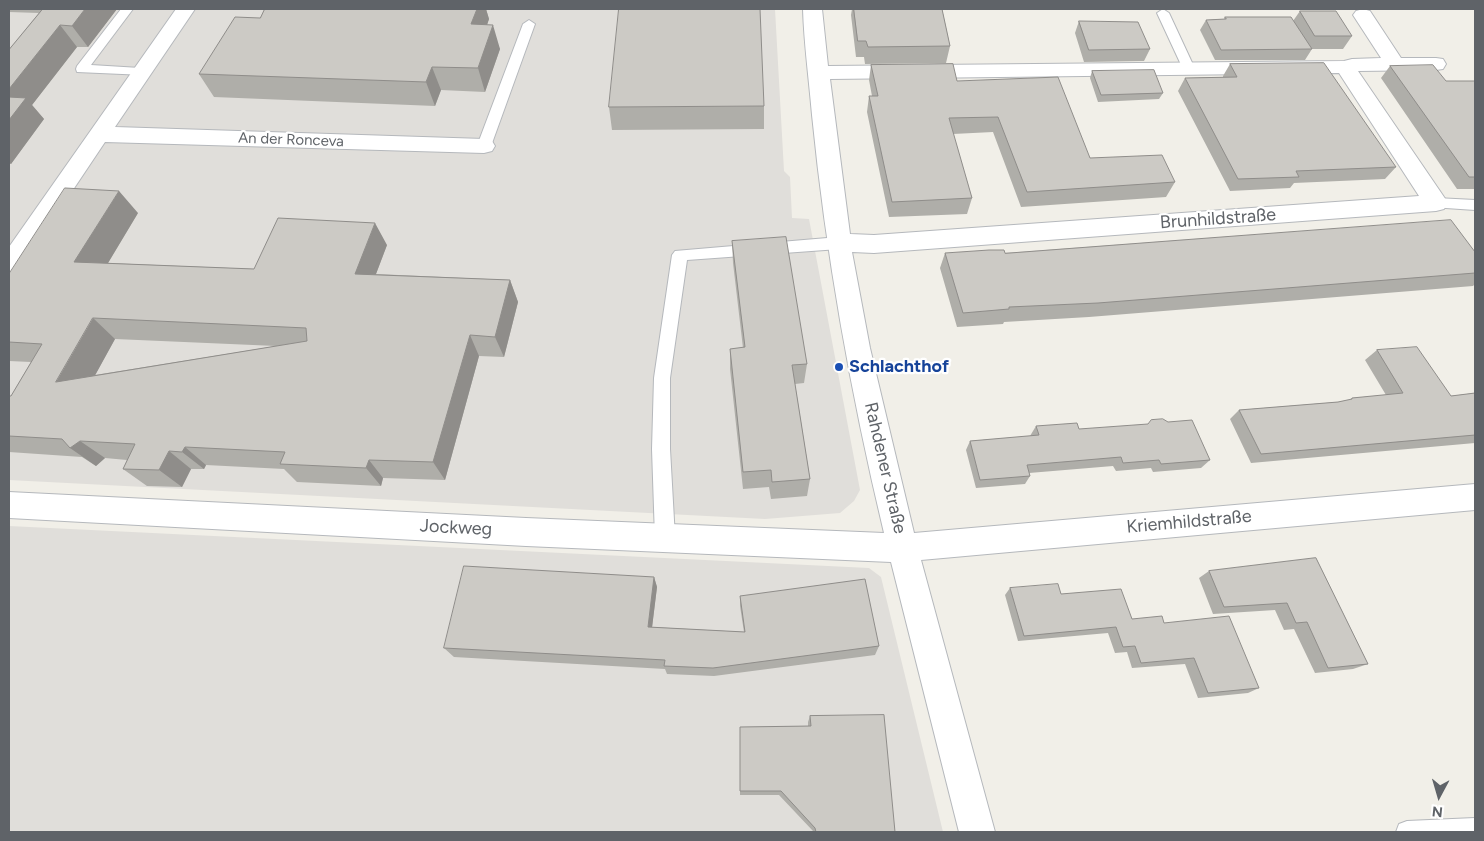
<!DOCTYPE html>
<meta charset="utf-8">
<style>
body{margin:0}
#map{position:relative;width:1484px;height:841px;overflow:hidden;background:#f1efe8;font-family:Figtree,sans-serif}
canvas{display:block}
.frame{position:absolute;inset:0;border:10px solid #5f6368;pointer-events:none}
.north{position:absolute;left:1414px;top:771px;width:50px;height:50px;-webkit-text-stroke:4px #fff;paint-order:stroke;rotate:186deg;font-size:14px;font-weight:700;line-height:20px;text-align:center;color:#5f6368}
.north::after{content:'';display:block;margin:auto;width:18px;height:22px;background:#5f6368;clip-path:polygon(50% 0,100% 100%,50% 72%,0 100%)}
</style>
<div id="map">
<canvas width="1484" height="841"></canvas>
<div class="frame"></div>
<div class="north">N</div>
</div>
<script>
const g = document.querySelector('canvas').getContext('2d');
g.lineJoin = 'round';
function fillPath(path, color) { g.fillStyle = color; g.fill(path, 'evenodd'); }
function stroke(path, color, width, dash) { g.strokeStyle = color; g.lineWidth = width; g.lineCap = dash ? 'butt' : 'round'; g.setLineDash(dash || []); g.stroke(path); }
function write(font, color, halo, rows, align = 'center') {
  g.font = font + ' Figtree,sans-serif'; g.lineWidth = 4.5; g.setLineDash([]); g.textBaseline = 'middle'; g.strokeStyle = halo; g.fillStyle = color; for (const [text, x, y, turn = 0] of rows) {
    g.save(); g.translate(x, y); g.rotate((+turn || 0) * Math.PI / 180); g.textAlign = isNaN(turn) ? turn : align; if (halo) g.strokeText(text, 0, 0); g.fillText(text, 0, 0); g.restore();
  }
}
fillPath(new Path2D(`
 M9 9H775L784 171 790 177 792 218 809 219 860 490 854 501 840 513 765 519 9 480Z
 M9 526 869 568 881 577 943 832H9Z`), '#e0deda');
const service = new Path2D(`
 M121 9H133L91 65 140 68 146 72 145 75 77 72 76 69 77 66Z
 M1163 9 1169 13 1195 69 1194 72H1184L1183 69 1157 13Z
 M529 20 535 24 491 146 489 149H479L477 146 523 24Z
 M1436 198 1475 200V210L1431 207 1429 203 1431 199Z
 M839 237 844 239 847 243 844 247 839 249 687 260 670 378V449L675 538 672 544 665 547 658 544 655 538 652 449 654 378 672 255 675 251Z
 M1475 818V832H1396L1399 824 1407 821Z`);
const minor = new Path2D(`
 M176 9H195L115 127 484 139 492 141 495 146 492 151 484 153 105 142 18 272 9 274V247Z
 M803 9H822L828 66 1344 61 1352 59 1381 58 1353 15 1356 11 1363 9 1370 11 1401 58H1436L1443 59 1446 64 1443 69 1436 70 1358 71 1444 197 1448 203 1444 209 1436 211 874 253 852 252 870 348 914 533 1475 484V510L921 560 995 832H959L891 562 526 546 9 518V492L526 518 884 533C851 395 826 256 812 115 809 79 804 44 803 9ZM1339 73 1419 196 874 235 850 234 830 79Z`);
stroke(service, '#b5b8bc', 2);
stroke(minor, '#b5b8bc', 2);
fillPath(service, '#fff');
fillPath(minor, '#fff');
fillPath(new Path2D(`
 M9 9H117L88 47H77L32 105 44 119 11 164H9V50L39 13 9 12Z
 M265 9H486L489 19 487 25 500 49 485 92 441 90 435 106 214 97 199 74 260 18Z
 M852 9H942L950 46 946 63 865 64 864 57H856L851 15Z
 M1300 11 1352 36 1343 49H1312L1305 60H1215L1200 30 1206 20 1224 19 1225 17 1293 21Z
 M1079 21 1150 49 1144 61 1084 62 1075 33Z
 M1230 64 1396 167 1385 179 1294 183 1290 188 1230 191 1178 91 1185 78 1223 77V76Z
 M871 65 957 81 1090 158 1175 182 1166 197 1021 207 993 132 953 134 972 198 967 214 889 217 867 112 869 96H872L869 80Z
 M1390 66 1446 81H1475V189H1457L1381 78Z
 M1092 71 1163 93 1159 99 1098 102 1090 78Z
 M764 106V129L612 130 609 107Z
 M138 213 108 263 254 269 387 245 376 274 510 280 518 302 504 357 479 356 445 480 383 478 381 486 297 482 284 469 206 465 204 469H191L182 487 147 486 123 469 127 460 105 458 96 466 82 457 9 452V396H11L31 362 9 361V274ZM115 339 276 346 95 375Z
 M732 241 807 364 804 383 795 384 810 479 807 496 771 499 769 487 743 489 730 369V349L743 348 733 263Z
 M1475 252V284L1473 286 1089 317 1004 322 1003 324 957 327 940 268 945 253Z
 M1377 350 1451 396 1475 393V443L1251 463 1230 419 1239 410 1338 402 1349 400 1352 398 1386 395 1365 360Z
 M1036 426 1079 429 1210 460 1201 468 1153 472 1151 468 1116 471 1113 466 1029 473 1030 476 1025 484 976 488 966 450 970 441 1030 436Z
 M1316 558 1368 664 1353 669 1315 673 1294 629 1284 630 1275 610 1213 614 1199 578 1209 571Z
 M654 577 657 587 652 627 744 632 740 606V596L879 646 875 655 714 676 667 674 665 669 454 657 444 648Z
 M1010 588 1061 594 1132 619 1164 623 1259 688 1248 693 1198 698 1185 664 1132 668 1127 652 1115 653 1108 633 1018 641 1005 595Z
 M810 716 895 832H813V831L779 795H740V727L808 726V722Z`), '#afaea9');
fillPath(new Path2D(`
 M85 9H117L88 47 72 26Z
 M477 9H486L489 19 479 48 471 24Z
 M60 25 77 47 32 105 44 119 11 164 9 162V89Z
 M493 25 500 49 485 92 478 68Z
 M432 67 441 90 435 106 426 82Z
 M119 191 138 213 96 283 74 262Z
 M375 223 387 245 368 295 355 274Z
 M510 280 518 302 504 357 495 337Z
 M93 318 115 339 81 401 56 382Z
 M470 335 479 356 445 480 433 462Z
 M80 441 105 458 96 466 70 448Z
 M185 447 206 465 204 469 182 452Z
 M169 451 191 469 182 487 159 470Z
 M369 460 383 478 381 486 366 468Z
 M654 577 657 587 651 636 648 627Z`), '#8f8d8a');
const building = new Path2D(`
 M43 9H85L72 26 60 25 9 89V50Z
 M265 9H477L471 24 493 25 478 68 432 67 426 82 199 74 235 17 260 18Z
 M619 9H760L764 106 609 107Z
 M854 9H942L950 46 868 47 866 41H858Z
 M1300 11H1336L1352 36H1315Z
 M1225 17H1291L1312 49 1221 50 1206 20 1226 19Z
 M1079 21 1138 22 1150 49 1089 50Z
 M1324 63 1396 167 1296 171 1299 177 1238 179 1185 78 1237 77 1230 64Z
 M953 64 957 81 1058 77 1090 158 1162 155 1175 182 1027 192 998 117 949 118 972 198 892 202 869 96H878L871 65Z
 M1433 65 1446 81H1475V177H1469L1390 66Z
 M1154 70 1163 93 1101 95 1092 71Z
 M9 97 26 98 9 120Z
 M65 188 119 191 74 262 254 269 278 218 375 223 355 274 510 280 495 337 470 335 433 462 369 460 366 468 280 464 285 452 185 447 182 452 169 451 159 470 123 469 135 444 80 441 70 448 62 439 9 436V396H11L42 344 9 342V274ZM93 318 306 328 307 341 56 382Z
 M1451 220 1475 252V273L1098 303 1009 307V309L963 313 945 253 989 250H1004L1005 253Z
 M786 237 807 364 792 365 810 479 772 482 771 470 743 472 730 349 745 347 732 241Z
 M1417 347 1451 396 1475 393V435L1261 454 1239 410 1338 402 1352 399V398L1403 393 1377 350Z
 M1163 419 1168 422 1192 420 1210 460 1161 464 1159 460 1123 463 1121 457 1027 465 1030 476 980 480 970 441 1039 435 1036 426 1077 423 1079 429 1148 424 1151 420Z
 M1316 558 1368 664 1328 668 1307 622 1296 623 1287 603 1224 607 1209 571Z
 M464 566 654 577 648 627 745 632 740 596 865 579 879 646 713 668 664 666 665 660 444 648Z
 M1058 584 1061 594 1121 589 1132 619 1162 616 1164 623 1229 616 1259 688 1208 693 1194 658 1141 663 1135 646 1123 647 1116 627 1024 636 1010 588Z
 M884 715 895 832H816L815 828 781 791H740V727L811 726 810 716Z`);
fillPath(building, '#cccac5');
stroke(building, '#8f8d8a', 1);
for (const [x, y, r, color] of [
 [839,367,5,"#1a4fb4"]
]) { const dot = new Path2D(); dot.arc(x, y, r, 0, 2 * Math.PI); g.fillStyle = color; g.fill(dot); stroke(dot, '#fff', 2); }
write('15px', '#5f6368', '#fff', [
 ["An der Ronceva",291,140,2]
]);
write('18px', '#5f6368', '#fff', [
 ["Brunhildstraße",1218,219,-4],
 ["Rahdener Straße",885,468,77],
 ["Kriemhildstraße",1189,522,-5],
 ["Jockweg",456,528,3]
]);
write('bold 18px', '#164399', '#fff', [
 ["Schlachthof",849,367]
], 'left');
</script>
